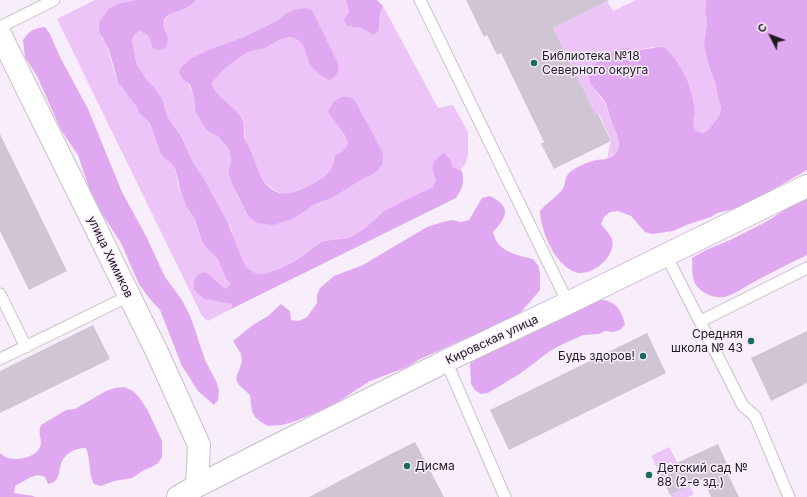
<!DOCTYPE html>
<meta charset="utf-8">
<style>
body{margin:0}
#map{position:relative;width:807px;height:497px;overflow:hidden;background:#f8eefb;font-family:Inter,sans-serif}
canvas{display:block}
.north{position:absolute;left:751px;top:16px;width:40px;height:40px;-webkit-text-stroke:3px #f8eefb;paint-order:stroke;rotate:312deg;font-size:11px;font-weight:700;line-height:16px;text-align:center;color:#1d191e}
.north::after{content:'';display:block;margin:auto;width:14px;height:18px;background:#1d191e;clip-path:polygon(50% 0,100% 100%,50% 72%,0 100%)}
</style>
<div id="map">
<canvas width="807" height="497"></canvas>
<div class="north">С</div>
</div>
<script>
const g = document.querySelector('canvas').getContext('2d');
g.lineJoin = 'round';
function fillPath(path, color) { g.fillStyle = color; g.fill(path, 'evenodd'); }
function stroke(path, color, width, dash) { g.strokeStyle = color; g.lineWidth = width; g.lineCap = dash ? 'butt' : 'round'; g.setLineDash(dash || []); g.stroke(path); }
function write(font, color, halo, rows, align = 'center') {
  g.font = font + ' Inter,sans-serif'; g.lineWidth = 3; g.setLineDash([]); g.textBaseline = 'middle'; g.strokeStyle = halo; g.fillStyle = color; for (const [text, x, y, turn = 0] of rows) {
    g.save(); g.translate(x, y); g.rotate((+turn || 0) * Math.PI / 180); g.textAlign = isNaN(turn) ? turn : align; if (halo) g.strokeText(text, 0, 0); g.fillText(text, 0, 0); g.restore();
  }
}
fillPath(new Path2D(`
 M95 0H136L126 2 101 38 106 43 115 75 122 88 127 93 136 106 139 113 150 123 160 152 164 158 170 162 175 168 178 184 186 206 195 219 202 241 206 248 217 258 226 279 231 284 225 290 206 273 212 300 233 304 231 309 208 321 202 316 57 19Z
 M196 0H346L349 13 347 26 361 28 368 32 379 30 380 13 383 6 438 108 453 105 468 132V155L466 163 461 170 453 167 450 159 433 173 436 180 433 187 407 199 384 211 364 229 349 238 323 241 295 261 279 269 264 274 255 273 248 269 243 261 236 246 231 229 203 177 194 164 182 138 167 116 153 86 147 80 137 65 132 42 134 35 140 31 147 33 151 39 166 32 164 24 166 17 172 12 186 9ZM304 8 314 14 338 63 308 60C307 51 303 40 293 38 283 36 275 43 267 47 261 49 255 49 249 52 238 57 218 73 212 84 219 101 234 111 243 126 245 130 245 137 246 141 248 148 252 154 255 161 257 166 258 173 261 178 263 182 267 184 270 187 283 199 298 192 312 184 325 177 334 172 335 156 341 153 345 150 348 143L344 134 328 112 357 106 383 153 375 173 361 180 332 198 315 204 296 217 248 216 238 197 229 175V169L231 161 229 149 218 136 214 135 206 129 200 120 195 110 194 97 181 67C198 53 217 47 237 39 252 33 265 25 280 19 286 12 294 9 304 8Z
 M636 0H706L705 12 707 21 704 45 708 63 716 85 717 93 721 108 719 116 709 129 703 135 695 130 693 121 694 106 691 90 681 68 653 47 636 50 627 48 604 59 596 64 591 85 605 103 613 125 619 138 620 147 615 153 607 159 611 140 599 114 596 115 553 28 607 1 613 11Z
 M669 447 694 494 688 497H672L670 495 684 488 671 462 657 468 651 456Z`), '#ecc4f7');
fillPath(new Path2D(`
 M136 0H196C193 3 190 6 186 8 179 13 162 11 164 26 166 36 170 37 166 47L159 50 152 47C151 38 149 34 140 31L134 35 132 42 137 65 147 80 153 86 162 99 167 116 182 138 194 164 203 177 227 221 243 261 248 269 255 273 264 274 279 269 295 261 323 241 349 238 364 229 384 211 407 199 433 187 436 180C430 166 432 161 444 153L450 159 453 167 461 170C466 179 462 190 456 198L231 309 232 304 205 299 199 295 194 289V281L198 274 206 272 225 289 231 284 226 279 217 258 206 248 202 241 195 219 186 206 181 192 175 168 170 162 164 158 160 152 150 123 139 113 136 106 118 82 109 50 99 31V22L109 9 117 4Z
 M346 0H377L383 6 380 13 379 30 374 35 361 28 347 26 344 19 349 13Z
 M706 0H807V170L751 202 738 208 717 213 711 217 689 224 673 231 652 234 645 232 631 216 618 211 610 212 604 217 601 224C604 228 610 234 612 239 617 257 590 278 575 272 554 264 541 231 540 211 546 203 556 198 562 190 566 185 564 178 569 173 576 167 587 162 597 160 600 159 605 160 609 158 622 151 621 142 615 130 611 121 609 112 606 104 599 89 587 90 589 69 600 61 613 48 627 48 630 48 633 50 636 50 645 50 654 47 664 47 680 62 691 83 694 105 696 115 691 118 695 130L703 134 709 129 719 116 721 108 717 93 716 85 708 63 704 45 707 21 705 12Z
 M304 8 310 9 314 14 338 63C340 71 337 76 330 80 323 78 312 69 309 62 305 53 306 45 296 39 286 34 275 43 267 47 261 50 255 49 249 52 238 57 218 73 212 84 218 100 231 103 240 116 245 122 243 132 245 139 248 146 252 152 254 159 257 165 258 173 262 179 276 200 293 195 312 184 325 177 334 172 335 155 341 153 345 150 348 143L344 134 328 112C332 100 344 91 355 101L380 147 383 153 382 165 375 173 361 180 332 198 315 204 296 217 289 220 273 225 257 223 248 216 233 186 229 175V169L231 161 229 149 218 136 214 135 206 129 200 120 195 110 194 97 190 85 182 78 179 72 181 67 192 58 211 49 243 37 280 19C286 12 294 9 304 8Z
 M45 27 50 34 60 57 88 109 122 192 146 236 165 277 182 300 191 318 205 360 217 383 219 391 218 400 214 405 198 391 182 366 160 310 149 298 139 284 121 243 93 200 78 155 61 130 37 76 25 57 23 40C29 31 34 28 45 27Z
 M490 196C512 207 507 217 493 232 497 252 517 255 533 259L538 265 540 273V290L535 296 515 319 479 334 471 336 420 359 407 367 370 381 333 405 296 421 282 425 268 426 261 422 255 417 252 411 250 395 239 385 236 378 242 362 241 354 233 341 253 325 268 316 281 304 290 311 291 320 299 321 307 317 317 303V295L320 288 334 276 363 265 427 227 443 222 452 220 461 222 469 220 482 198Z
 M807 196V255C788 264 770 273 752 283 743 288 733 295 724 297 714 299 699 292 695 283 691 276 693 266 692 258L706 250 730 240 764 223Z
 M603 300C618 303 621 311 625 324L620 330 613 332 605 331 599 334 583 335 563 344 550 351 521 373 488 393 481 394 475 390 471 384 470 365 471 360 514 341 523 338 543 322 595 301Z
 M124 387 133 391 139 397 148 411 162 441V457L158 463 152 467 144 470 132 478 114 481 101 486 94 484C88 472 91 460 86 448 74 448 63 454 60 467 59 472 59 478 54 482 53 483 50 483 48 484L45 477 38 475 31 477 15 486 14 493C20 495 30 494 35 497H0V453C3 455 5 457 8 458 18 461 36 457 40 447 43 440 37 435 41 425L66 410 75 409 106 391 115 388Z`), '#e0a8f1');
fillPath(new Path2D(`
 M466 0H609L553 28 596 115 598 114 611 141 554 169 541 144 544 142 501 53 497 55 487 35 484 37Z
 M0 134 67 271 29 290 0 231Z
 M93 325 110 359 0 413V371Z
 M807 331V383L771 401 751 358Z
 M647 333 666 373 509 450 490 410Z
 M415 442 444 497H309L389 455Z
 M718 444 728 466 725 468 739 497H711L703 479 670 495 659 471Z`), '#d0c6d3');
const lane = new Path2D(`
 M420 0 568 303
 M0 27 54 0
 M666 255 743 406 755 416 789 497
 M0 294 26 347
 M701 321 807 268
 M0 359 129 296
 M446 361 505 497`);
const secondary = new Path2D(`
 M0 34 157 352 199 445 197 486
 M178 497 197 486 266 451 446 361 568 303 807 186`);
stroke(lane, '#c8becb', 13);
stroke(secondary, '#c8becb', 24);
stroke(lane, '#fff', 11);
stroke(secondary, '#fff', 22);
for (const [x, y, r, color] of [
 [534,63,4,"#1d6965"],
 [751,341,4,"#1d6965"],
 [643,356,4,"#1d6965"],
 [407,466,4,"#1d6965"],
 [649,475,4,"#1d6965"]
]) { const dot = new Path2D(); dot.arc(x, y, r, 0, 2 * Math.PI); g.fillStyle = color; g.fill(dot); stroke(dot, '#f8eefb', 1.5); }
write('12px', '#1d191e', '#f8eefb', [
 ["Библиотека №18",542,56],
 ["Северного округа",542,70],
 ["Средняя",743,334,"right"],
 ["школа № 43",743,348,"right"],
 ["Будь здоров!",635,356,"right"],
 ["Дисма",415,466],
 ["Детский сад №",657,468],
 ["88 (2-е зд.)",657,482]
], 'left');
write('12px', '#1d191e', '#f8eefb', [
 ["улица Химиков",110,257,64],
 ["Кировская улица",492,340,-25]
]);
</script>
